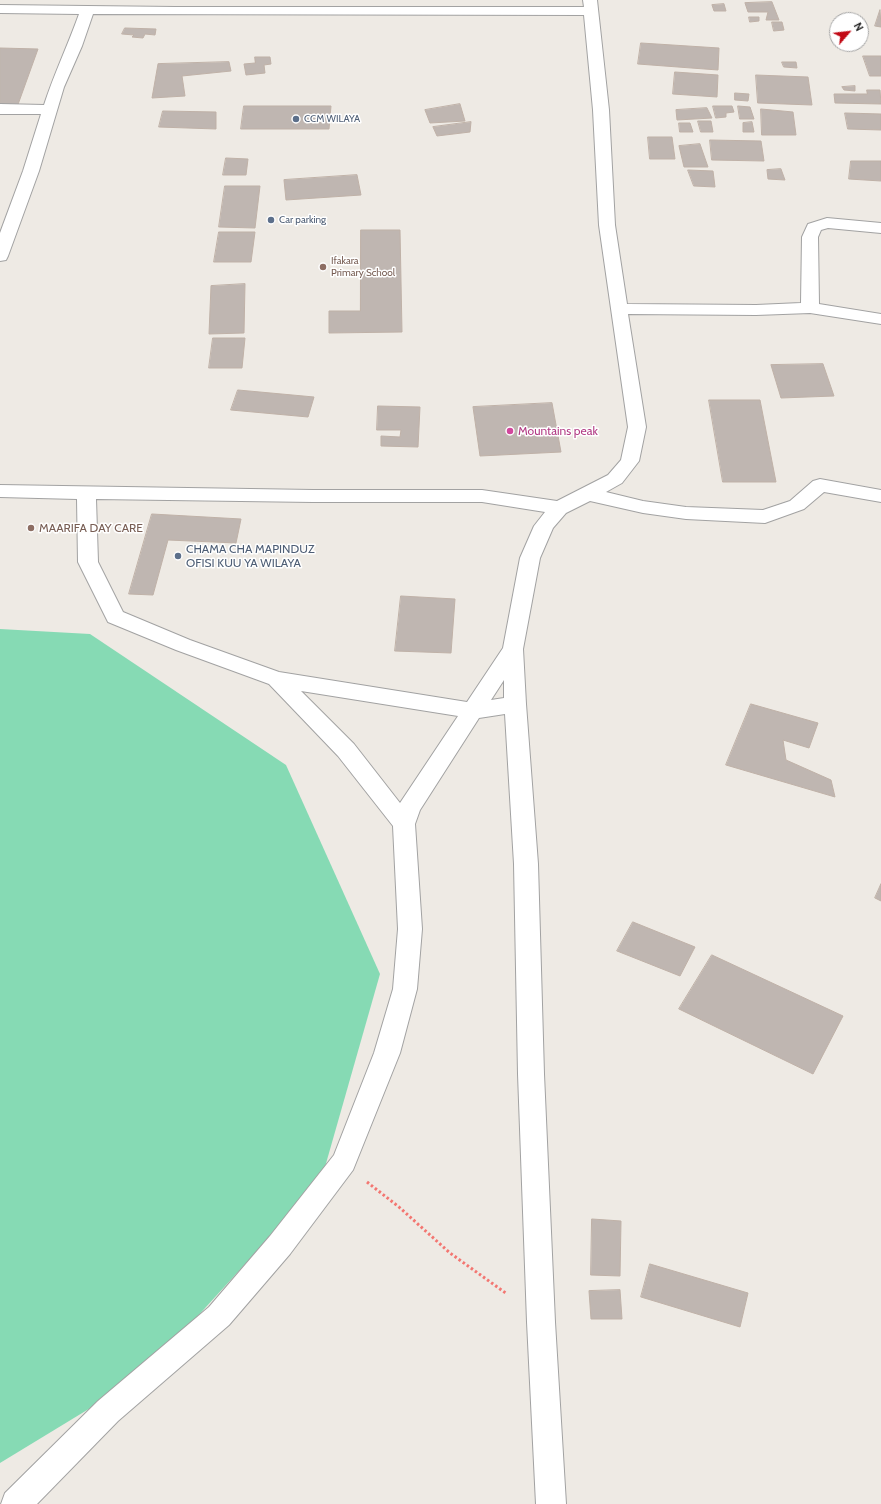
<!DOCTYPE html>
<style>
body{margin:0}
#map{position:relative;width:881px;height:1504px;overflow:hidden;background:#eeeae4;font-family:Cabin,sans-serif}
canvas{display:block}
.north{position:absolute;left:829px;top:12px;width:40px;height:40px;box-sizing:border-box;background:#fff;border:1px solid #a5a5a5;border-radius:50%;rotate:62deg;font-size:11px;font-weight:700;line-height:16px;text-align:center;color:#1e1e1e}
.north::after{content:'';display:block;margin:auto;width:14px;height:18px;background:#c20915;clip-path:polygon(50% 0,100% 100%,50% 72%,0 100%)}
</style>
<div id="map">
<canvas width="881" height="1504"></canvas>
<div class="north">N</div>
</div>
<script>
const g = document.querySelector('canvas').getContext('2d');
g.lineJoin = 'round';
function fillPath(path, color) { g.fillStyle = color; g.fill(path, 'evenodd'); }
function stroke(path, color, width, dash) { g.strokeStyle = color; g.lineWidth = width; g.lineCap = dash ? 'butt' : 'round'; g.setLineDash(dash || []); g.stroke(path); }
function write(font, color, halo, rows, align = 'center') {
  g.font = font + ' Cabin,sans-serif'; g.lineWidth = 3; g.setLineDash([]); g.textBaseline = 'middle'; g.strokeStyle = halo; g.fillStyle = color; for (const [text, x, y, turn = 0] of rows) {
    g.save(); g.translate(x, y); g.rotate((+turn || 0) * Math.PI / 180); g.textAlign = isNaN(turn) ? turn : align; if (halo) g.strokeText(text, 0, 0); g.fillText(text, 0, 0); g.restore();
  }
}
fillPath(new Path2D(`
 M0 629 90 634 286 765 380 974 321 1181 143 1376 0 1463Z`), '#86dab4');
const building = new Path2D(`
 M772 2 779 20H766L768 12H748L745 3Z
 M724 4 726 11H714L712 5Z
 M880 10 881 27 875 26Z
 M749 17H759V21L750 22Z
 M772 22H782L784 30 774 31Z
 M125 28 156 29 155 35 145 34 143 38 132 37 134 35 122 34Z
 M641 43 719 48 718 70 638 64Z
 M0 48 38 49 16 110 0 109Z
 M863 56H881V76H870Z
 M255 57H270L271 64 264 65 265 73 246 75 244 64 255 63Z
 M229 62 231 71 182 76 185 96 152 98 158 64Z
 M782 62H796L797 68 784 67Z
 M675 72 718 75 717 97 673 94Z
 M756 75 808 77 812 105 758 103Z
 M855 86V91L844 90 842 87Z
 M867 90H880L881 104 835 103 834 94H867Z
 M735 93 749 94 748 101 735 100Z
 M460 104 465 121 430 123 425 110Z
 M244 106H331L329 129H241Z
 M713 106H732L734 112 726 113V117L716 118Z
 M738 106 750 107 754 119H740Z
 M707 108 712 118 677 120 676 110Z
 M761 109 793 112 796 135H762Z
 M163 111 216 112V129L159 127Z
 M845 113 881 114V130L848 129Z
 M698 121H711L713 132H701Z
 M471 122 470 132 437 136 433 127Z
 M752 122 754 132H743V123Z
 M679 123H690L693 132H680Z
 M648 137H672L675 159H650Z
 M710 140 761 141 764 161 712 160Z
 M700 144 708 167H684L679 146Z
 M226 158 248 159 246 175H223Z
 M851 161H881V181L849 179Z
 M781 169 785 180 768 179 767 170Z
 M688 170 713 171 715 187 694 186Z
 M357 175 361 195 286 200 284 180Z
 M225 186H260L255 228 219 227Z
 M361 230H400L402 332 329 333V311H360Z
 M219 232H255L251 262H214Z
 M245 284 244 333 209 334 211 286Z
 M213 338H245L242 368H209Z
 M823 364 834 396 781 398 771 365Z
 M238 390 314 397 308 417 231 410Z
 M709 400H760L776 482H723Z
 M552 403 561 452 480 456 473 407Z
 M378 406 420 407 418 447 381 446V436L400 437 401 430H377Z
 M152 514 241 519 236 543 168 540 153 595 129 594Z
 M401 596 455 599 451 653 395 651Z
 M751 704 818 723 809 748 783 740 786 760 831 780 835 797 726 765Z
 M881 884V901L875 898Z
 M633 922 695 947 680 976 617 951Z
 M712 955 843 1016 813 1074 679 1009Z
 M592 1219 621 1221 620 1276 591 1275Z
 M650 1264 748 1293 740 1327 641 1297Z
 M620 1290 622 1319H591L589 1291Z`);
fillPath(building, '#bfb6b1');
stroke(building, '#bfb1a7', 1);
const street = new Path2D(`
 M583 0H597L609 110 615 225 627 304 756 305 801 303 802 237 808 224 827 218 881 223V233L828 228 821 230 818 237 819 304 881 314V324L810 313 756 315 628 314 646 427 639 461 622 483 606 492 643 501 686 507 763 510 790 501 813 481 820 479 881 490V502L824 492 804 509 765 523 686 519 643 513 590 501 566 513 553 528 540 558 523 649 526 704 538 864 544 1074 555 1322 566 1504H536L527 1322 518 1074 514 864 505 714 479 718 420 810 415 824 422 929 417 989 400 1053 353 1170 290 1254 229 1325 118 1421 37 1504H1L5 1493 98 1401 209 1307 270 1236 334 1155 374 1053 393 989 398 929 393 826 338 756 269 684 176 650 108 622 78 562 77 499 0 497V485L313 490H482L557 501 608 475 621 460 628 427 599 225 593 110 584 15 93 14 82 46 64 87 39 171 8 256 6 260 0 261V233L23 171 41 114H0V104L44 105C54 74 68 45 79 14L0 13V5L175 7H584ZM96 499 313 502H482L545 512 534 526 520 558 503 648 467 702 279 672 190 640 123 612 98 562ZM504 680V698L491 700ZM301 691 458 716 400 803 354 744Z`);
stroke(street, '#a2a2a2', 2);
stroke(new Path2D(`
 M367 1182 399 1207 450 1253 507 1294`), '#f37671', 3, [2.5, 2.5]);
fillPath(street, '#fff');
for (const [x, y, r, color] of [
 [296,119,4,"#5c6f8a"],
 [271,220,4,"#5c6f8a"],
 [323,267,4,"#8d6e63"],
 [510,431,4,"#d1479c"],
 [31,528,4,"#8d6e63"],
 [178,556,4,"#5c6f8a"]
]) { const dot = new Path2D(); dot.arc(x, y, r, 0, 2 * Math.PI); g.fillStyle = color; g.fill(dot); stroke(dot, '#fff', 1.5); }
write('10px', '#4e5e75', '#fff', [
 ["CCM WILAYA",304,119],
 ["Car parking",279,220]
], 'left');
write('10px', '#785e54', '#fff', [
 ["Ifakara",331,261],
 ["Primary School",331,273]
], 'left');
write('12px', '#b23c85', '#fff', [
 ["Mountains peak",518,431]
], 'left');
write('12px', '#785e54', '#fff', [
 ["MAARIFA DAY CARE",39,528]
], 'left');
write('12px', '#4e5e75', '#fff', [
 ["CHAMA CHA MAPINDUZ",186,549],
 ["OFISI KUU YA WILAYA",186,563]
], 'left');
</script>
